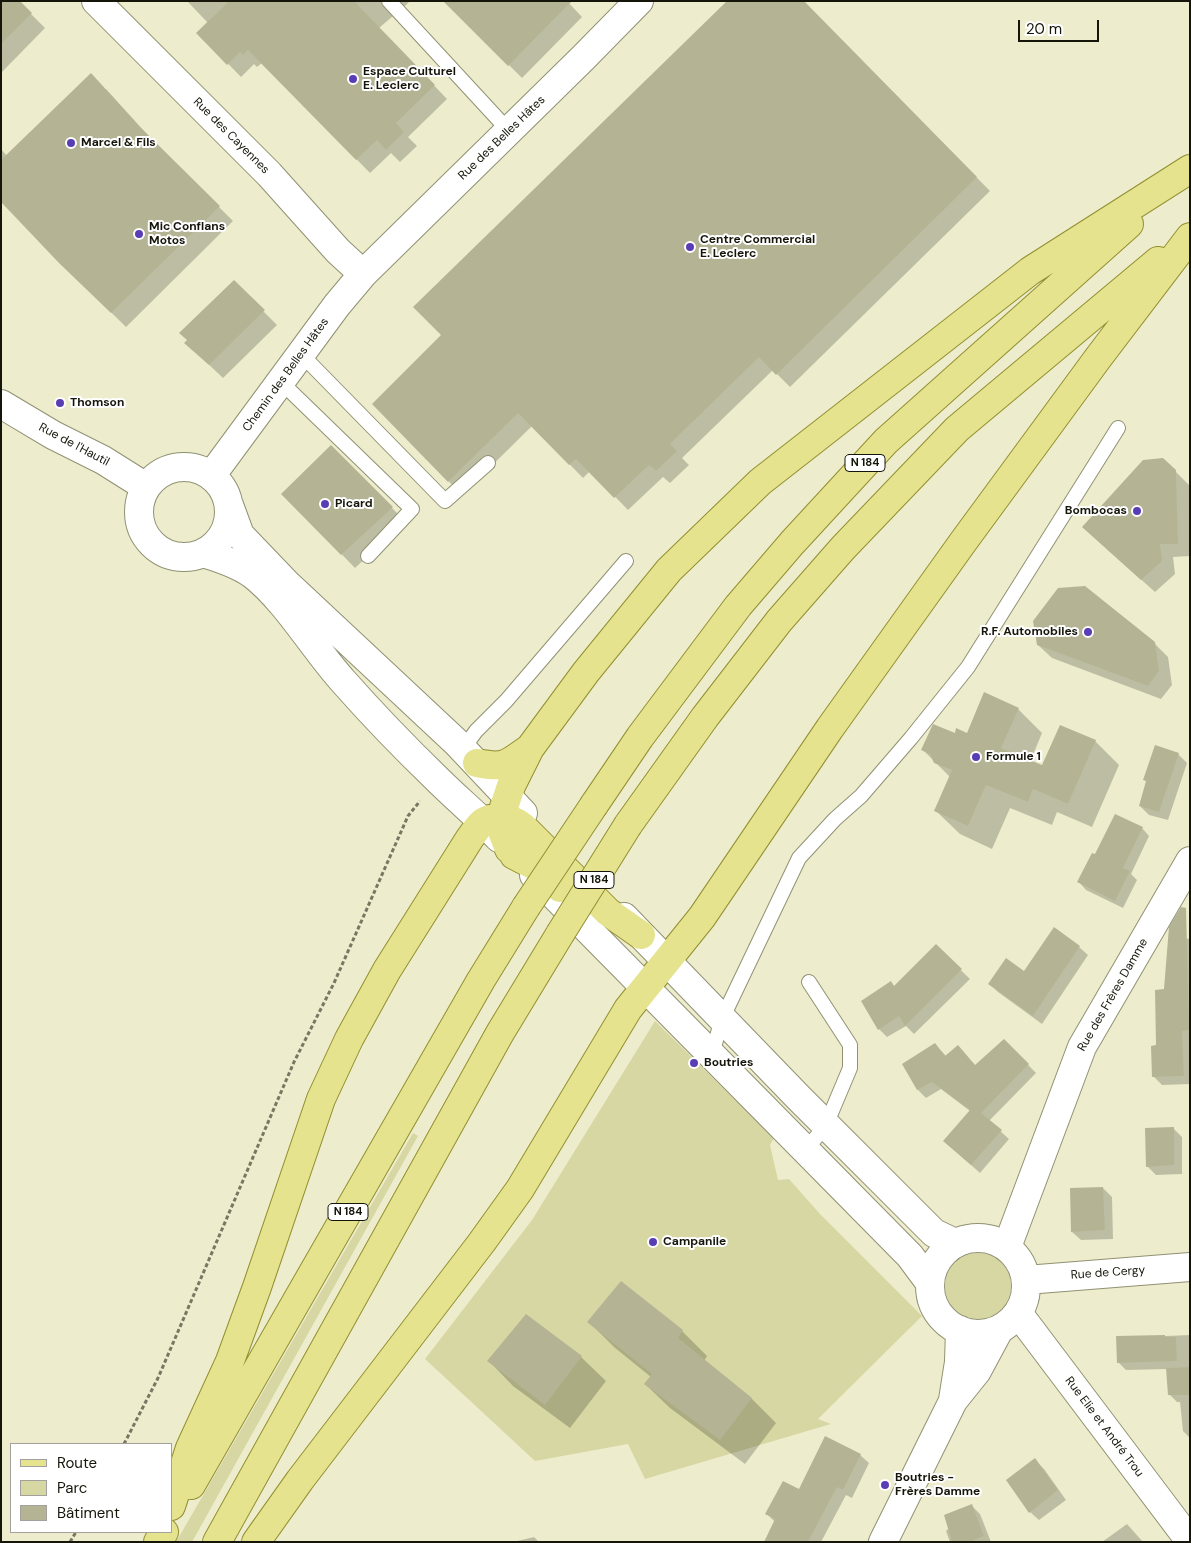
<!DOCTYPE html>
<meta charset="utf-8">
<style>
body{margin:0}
#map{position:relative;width:1191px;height:1543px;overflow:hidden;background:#ededcd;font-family:"DM Sans",sans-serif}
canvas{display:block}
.frame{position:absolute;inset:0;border:2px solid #16150a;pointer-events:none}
.legend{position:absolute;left:10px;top:1443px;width:162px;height:90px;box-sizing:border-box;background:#fff;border:1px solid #a2a19d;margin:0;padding:6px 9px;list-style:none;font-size:15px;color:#16150a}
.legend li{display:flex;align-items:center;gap:10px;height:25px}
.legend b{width:25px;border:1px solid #a2a19d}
.scale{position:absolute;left:1018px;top:20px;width:81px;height:22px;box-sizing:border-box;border:2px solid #16150a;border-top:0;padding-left:6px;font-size:15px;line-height:18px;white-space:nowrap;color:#16150a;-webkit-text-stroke:4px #fff;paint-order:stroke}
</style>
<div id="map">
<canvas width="1191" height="1543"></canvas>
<div class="frame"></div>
<ul class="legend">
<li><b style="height:6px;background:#e5e38e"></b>Route</li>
<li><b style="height:14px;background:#d7d7a4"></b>Parc</li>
<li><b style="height:14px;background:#b4b495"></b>Bâtiment</li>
</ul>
<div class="scale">20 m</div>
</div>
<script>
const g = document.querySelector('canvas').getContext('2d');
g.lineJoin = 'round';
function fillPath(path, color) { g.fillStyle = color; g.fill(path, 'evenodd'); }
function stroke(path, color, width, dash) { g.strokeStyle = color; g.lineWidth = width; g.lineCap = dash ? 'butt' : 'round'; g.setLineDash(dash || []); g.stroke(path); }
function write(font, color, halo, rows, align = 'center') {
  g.font = font + ' "DM Sans",sans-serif'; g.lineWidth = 4; g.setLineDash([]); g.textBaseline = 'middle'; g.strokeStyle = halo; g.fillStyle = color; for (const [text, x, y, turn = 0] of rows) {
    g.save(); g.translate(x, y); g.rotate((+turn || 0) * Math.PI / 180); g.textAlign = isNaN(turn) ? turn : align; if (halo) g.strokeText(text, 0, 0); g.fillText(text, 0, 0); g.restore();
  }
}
fillPath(new Path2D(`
 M655 1021 774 1138 770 1145 778 1180 789 1179 820 1214 922 1316 818 1419 831 1424 645 1479 628 1444 535 1461 425 1359 532 1220Z
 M413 1133 418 1136 192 1542H176Z
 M945 1286a33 33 0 1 1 66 0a33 33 0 1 1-66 0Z`), '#d7d7a4');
fillPath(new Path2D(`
 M1 1H18L45 28 1 73Z
 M187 1H410L405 6 397 7 393 16 379 28 447 99 408 137 417 146 400 162 391 153 370 173 262 63 257 67 254 64 241 77 198 33 208 23Z
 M445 1H567L582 17 522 78Z
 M803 1 990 191 790 387 773 370 682 458 689 465 670 483 663 477 628 510 590 471 583 478 532 426 462 495 373 404Z
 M106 89 154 142 233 221 126 327 60 262 1 201V149L7 156Z
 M234 282 277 325 223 378 186 343Z
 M331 447 405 521 355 568 283 494Z
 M1175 471 1189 485 1190 556 1173 557 1175 574 1155 592 1097 540Z
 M1154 643 1168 657 1172 685 1161 699 1052 658 1038 645Z
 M1018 709 1042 733 1030 762 1043 767 1095 741 1119 765 1092 827 1057 812 1052 825 1010 808 992 849 960 834 935 810 950 777 923 750 956 735H968Z
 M1178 754 1187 763 1168 820 1149 815 1140 806Z
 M1142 828 1149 836 1131 874 1137 880 1123 908 1086 890 1079 882 1096 856Z
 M1176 937 1190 939V1084L1162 1085 1154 1077 1165 990Z
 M936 946 970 979 914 1034 906 1026 887 1037 879 1029 894 987Z
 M1079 947 1088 955 1042 1024 998 992 989 983 1024 972Z
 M1004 1040 1036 1073 989 1121 1009 1139 980 1173 953 1149 970 1111 941 1089 926 1098 918 1090 903 1064 935 1044 946 1056 958 1047 976 1066Z
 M1173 1128 1182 1137V1174L1156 1175 1147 1166Z
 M1103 1188 1112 1197 1113 1239 1081 1240 1072 1232Z
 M621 1282 682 1331 707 1356 704 1361 752 1399 776 1423 745 1464 670 1408 645 1384 651 1377 614 1347 589 1322Z
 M1190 1335V1438L1183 1431 1180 1402H1177L1169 1394 1168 1369 1126 1370 1118 1362 1117 1338Z
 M581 1357 606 1381 570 1428 513 1386 489 1361Z
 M860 1455 869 1463 852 1498 846 1495 821 1542H765L775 1522 767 1514 800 1491Z
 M1035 1460 1044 1469 1066 1500 1039 1520 1030 1512Z
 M971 1505 980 1514 991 1542H950L946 1531Z
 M1127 1524 1143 1542H1102Z
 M534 1537 539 1542H513Z`), '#0003');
fillPath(new Path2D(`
 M1 1H20L32 13 1 44Z
 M229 1H354L435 85 396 123 404 132 386 150 377 140 356 160 248 50 243 55 240 52 227 65 196 33Z
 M443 1H572L508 66Z
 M727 1H804L977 177 776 375 759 357 670 444 677 451 656 471 649 465 614 498 576 459 569 465 518 413 448 482 372 404 441 335 413 307Z
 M91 73 140 127 220 206 111 313 59 263 1 202V160Z
 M234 280 265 310 209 365 184 343 187 340 179 333Z
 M331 445 393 507 341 555 281 494Z
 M1163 458 1176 470 1178 544H1160L1162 561 1141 580 1082 527 1143 460Z
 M1085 586 1155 642 1159 671 1148 686 1037 645 1033 621 1058 588Z
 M984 692 1019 708 1001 748 1042 765 1060 725 1096 740 1068 804 1033 789 1028 802 986 785 968 826 934 811 952 770 934 763 930 754 921 750 933 724 955 733 956 728 967 733Z
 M1155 745 1179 753 1159 812 1139 806 1146 781 1143 780Z
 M1115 814 1143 827 1123 868 1130 871 1115 901 1077 882 1092 853 1095 854Z
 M1181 907 1186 908 1189 1030 1182 1031 1184 1076 1152 1077 1151 1046 1156 1045 1155 990 1164 989 1169 927Z
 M1054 927 1080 946 1033 1016 988 984 1006 958 1024 971Z
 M936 944 962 969 905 1026 899 1016 878 1030 861 1001 891 981 894 986Z
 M1004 1039 1029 1064 981 1113 1002 1130 971 1165 943 1141 970 1110 932 1082 917 1090 902 1064 935 1043 945 1056 958 1045 975 1065Z
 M1174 1127V1165L1146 1167 1145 1128Z
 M1103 1187 1105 1230 1071 1232 1070 1188Z
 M621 1281 683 1330 678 1338 752 1398 720 1440 644 1384 652 1374 587 1322Z
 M526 1314 582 1356 545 1405 487 1361Z
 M1165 1335V1337H1176L1177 1361 1117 1363 1116 1336Z
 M1190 1367V1395H1168L1166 1368Z
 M825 1436 861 1454 843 1490 837 1487 808 1542H764L775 1519 765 1514 783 1481 799 1489Z
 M1035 1458 1058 1490 1029 1513 1006 1480Z
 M972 1504 984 1536 969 1542H952L944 1515Z`), '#b4b495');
const service = new Path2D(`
 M389 1 509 131
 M301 354 445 501 488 463
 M281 382 412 509 368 556
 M463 749 476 731 506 701 626 561
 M713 1057 714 1047 722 1019 799 858 835 819 861 796 911 738 968 667 1118 428
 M805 1151 826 1125 850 1068V1045L809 982`);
const minor = new Path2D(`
 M96 1 269 174 338 251 363 274
 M1 404 53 435 103 460 146 487
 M211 476 337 305 363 274 583 58 639 1
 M1007 1247 1082 1047 1190 861
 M1018 1313 1190 1541`);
const tertiary = new Path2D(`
 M139 512a45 45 0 1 1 90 0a45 45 0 1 1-90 0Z
 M229 505 240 535 286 583 456 742 523 813
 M203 553C220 558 238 564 252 574 286 600 314 649 343 681 373 715 404 747 436 778 457 799 479 817 499 838
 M534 875 910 1256 930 1283
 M624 917 797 1096 934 1233 955 1243
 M930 1286a48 48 0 1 1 96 0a48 48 0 1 1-96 0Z
 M1026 1280 1190 1267
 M953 1400 959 1362 960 1330
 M883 1542 953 1401 977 1371 999 1330`);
const primary = new Path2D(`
 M477 763C506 769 507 764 530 748
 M594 805 640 737 738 606 792 543 886 441 1129 224
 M628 825 705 717 779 621 843 548 957 429 1158 261
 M509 849 503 834 504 807 511 786 530 748 586 672 669 570 760 482 1030 271 1190 169
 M514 855 535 866 560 888
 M191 1485 481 980 526 907
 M171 1506 190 1448 230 1361 257 1287 321 1099 349 1039 387 970 470 838C474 833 478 826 483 822 494 815 513 818 522 826L608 912 641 935
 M158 1542 164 1532
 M217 1542 500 1033 560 934
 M256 1542 300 1480 482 1242 520 1189 628 1009 702 917 830 728 963 542 1098 358 1190 237`);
stroke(service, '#919173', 16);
stroke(minor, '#919173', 30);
stroke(tertiary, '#919173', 30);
stroke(primary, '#928f2f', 30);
stroke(new Path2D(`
 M124 1444 158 1378 294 1062 334 983 408 816 420 801
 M70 1542 76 1532`), '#787763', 3, [4, 2.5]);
stroke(service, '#fff', 14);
stroke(minor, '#fff', 28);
stroke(tertiary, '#fff', 28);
stroke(primary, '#e5e38e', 28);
const primaryBridge = new Path2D(`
 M526 907 594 805
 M560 934 628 825`);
stroke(primaryBridge, '#928f2f', 30, []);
stroke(primaryBridge, '#e5e38e', 28);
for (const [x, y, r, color] of [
 [353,79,5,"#583db5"],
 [71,143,5,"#583db5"],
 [139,234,5,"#583db5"],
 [690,247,5,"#583db5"],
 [60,403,5,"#583db5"],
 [325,504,5,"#583db5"],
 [1137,511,5,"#583db5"],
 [1088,632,5,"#583db5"],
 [976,757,5,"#583db5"],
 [694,1063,5,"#583db5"],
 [653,1242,5,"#583db5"],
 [885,1485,5,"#583db5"]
]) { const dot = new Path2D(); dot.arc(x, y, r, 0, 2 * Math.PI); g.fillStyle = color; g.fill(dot); stroke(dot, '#fff', 2); }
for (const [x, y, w] of [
 [865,463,40],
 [594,880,40],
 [348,1212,40]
]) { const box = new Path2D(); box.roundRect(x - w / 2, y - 8.5, w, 17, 4); g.fillStyle = '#fff'; g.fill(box); stroke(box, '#16150a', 1); }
write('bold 11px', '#16150a', null, [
 ["N 184",865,463],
 ["N 184",594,880],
 ["N 184",348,1212]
]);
write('bold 12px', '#16150a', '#fff', [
 ["Espace Culturel",363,72],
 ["E. Leclerc",363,86],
 ["Marcel & Fils",81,143],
 ["Mic Conflans",149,227],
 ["Motos",149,241],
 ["Centre Commercial",700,240],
 ["E. Leclerc",700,254],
 ["Thomson",70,403],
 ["Picard",335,504],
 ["Bombocas",1127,511,"right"],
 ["R.F. Automobiles",1078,632,"right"],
 ["Formule 1",986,757],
 ["Boutries",704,1063],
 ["Campanile",663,1242],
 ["Boutries -",895,1478],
 ["Frères Damme",895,1492]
], 'left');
write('12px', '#16150a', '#fff', [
 ["Rue des Cayennes",231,136,45],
 ["Rue des Belles Hâtes",502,138,-44],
 ["Chemin des Belles Hâtes",286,375,-54],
 ["Rue de l'Hautil",74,445,28],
 ["Rue des Frères Damme",1113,995,-60],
 ["Rue de Cergy",1108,1273,-4],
 ["Rue Elie et André Trou",1104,1427,53]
]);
</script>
